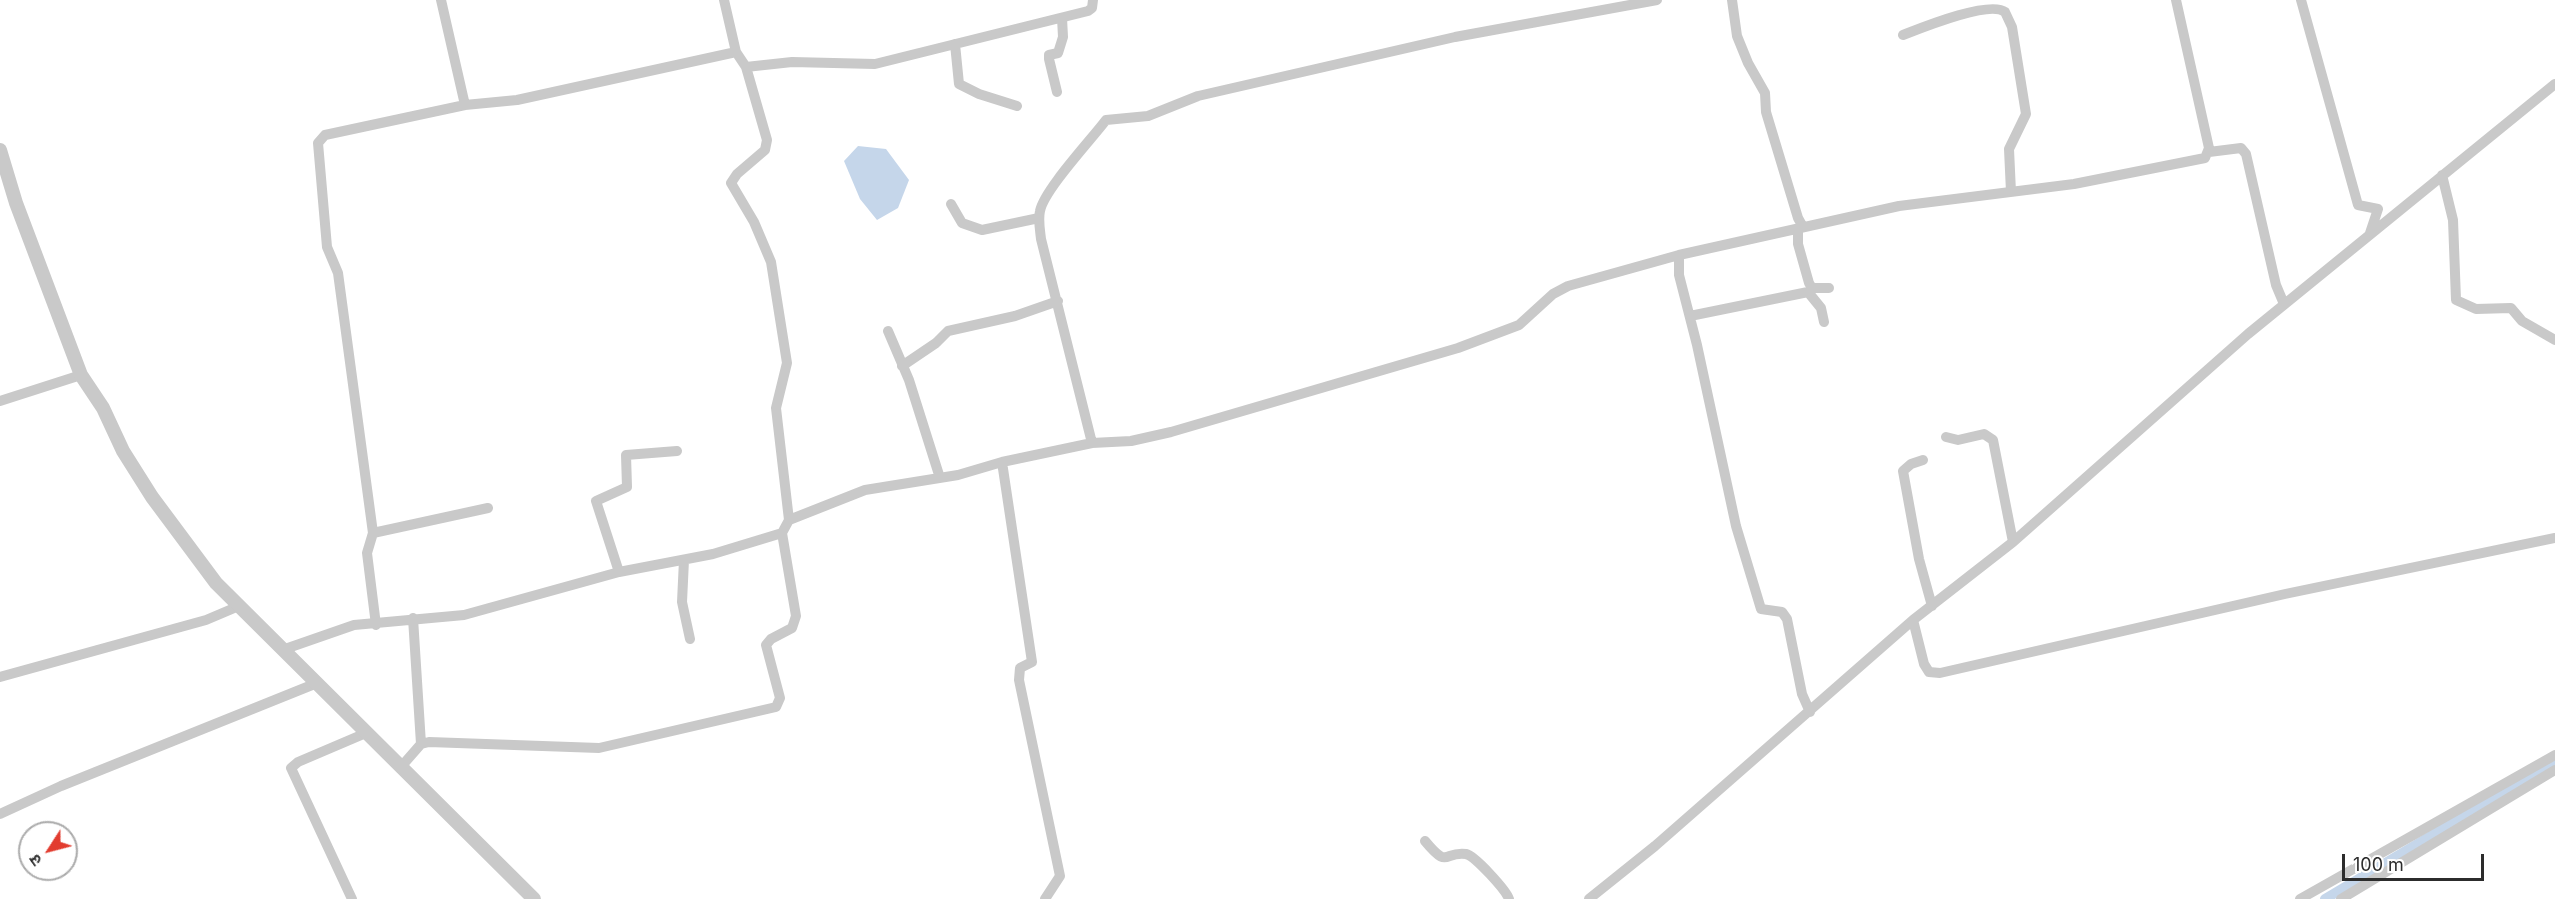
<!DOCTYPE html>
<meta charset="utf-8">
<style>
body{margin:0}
#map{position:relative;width:2555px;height:899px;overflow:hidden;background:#fff;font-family:Inter,"Noto Sans Devanagari",sans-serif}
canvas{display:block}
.north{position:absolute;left:18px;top:821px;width:60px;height:60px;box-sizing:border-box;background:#fff;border:2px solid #ababab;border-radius:50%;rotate:234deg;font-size:16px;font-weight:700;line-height:24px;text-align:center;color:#2c2c2c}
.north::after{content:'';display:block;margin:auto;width:21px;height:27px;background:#e23c2f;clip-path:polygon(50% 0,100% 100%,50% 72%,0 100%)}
.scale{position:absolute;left:2342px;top:854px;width:142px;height:27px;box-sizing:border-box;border:3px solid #2c2c2c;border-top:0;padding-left:8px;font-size:18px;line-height:21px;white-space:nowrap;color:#2c2c2c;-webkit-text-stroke:4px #fff;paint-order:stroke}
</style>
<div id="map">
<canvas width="2555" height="899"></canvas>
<div class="north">उ</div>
<div class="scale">100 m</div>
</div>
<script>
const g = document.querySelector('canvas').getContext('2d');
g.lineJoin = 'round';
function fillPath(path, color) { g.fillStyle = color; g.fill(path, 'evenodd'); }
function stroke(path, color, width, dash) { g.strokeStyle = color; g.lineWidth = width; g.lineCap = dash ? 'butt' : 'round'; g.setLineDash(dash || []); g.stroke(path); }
fillPath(new Path2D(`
 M858 146 886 149 909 180 898 208 877 220 860 199 844 161Z`), '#c5d6ea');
stroke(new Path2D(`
 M2325 899 2555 762`), '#c5d6ea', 10);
stroke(new Path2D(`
 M441 0 465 105
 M1732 0 1737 36 1748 63 1765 93 1766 112 1798 218 1803 227
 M2301 0 2358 205 2378 209 2370 233
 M1903 35C1921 28 1990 0 2005 12L2012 27 2026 114 2009 149 2011 192
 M955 44 959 84 979 94 1017 106
 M736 52 746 67 767 140 765 150 737 174 731 183 754 222 771 262 787 363 776 408 789 520
 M746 67 792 62 875 64 1088 11 1092 8 1093 0
 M1057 92 1049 59V55L1058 53 1063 37 1062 18
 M2209 152 2241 148 2246 154 2276 285 2284 304
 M2442 175 2453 220 2456 300 2476 309 2511 308 2522 321 2555 340
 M951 204 962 223 982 230 1039 218
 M1798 229V244L1809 283 1812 288H1829
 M1690 316 1808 292 1821 308 1824 322
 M888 331 909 380 940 478
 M902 366 936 343 948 331 1015 316 1058 301
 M0 401 81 375
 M1946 437 1958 440 1984 434 1993 440 2013 542
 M1092 443 1041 239C1040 230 1038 220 1040 211 1044 190 1091 140 1106 120L1148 116 1198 96 1455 37 1657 0
 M1923 460 1911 464 1903 471 1919 559 1932 606
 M1002 462 1032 662 1020 668 1019 680 1060 876 1045 899
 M373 533 488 508
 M684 560 682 602 690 639
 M619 572 596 501 627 487 626 455 677 451
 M413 618 421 744
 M1913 620 1924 664 1929 672 1940 673 2285 594 2555 538
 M376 625 367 553 373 533 338 273 327 247 318 143 325 135 465 105 517 100 736 52 724 0
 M285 649 354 625 464 615 619 572 713 554 782 533 789 520 865 490 958 475 1002 462 1092 443 1131 441 1171 432 1458 348 1519 325 1553 294 1568 286 1679 255
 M0 677 206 620 239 606
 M1810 712 1802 694 1787 619 1782 612 1761 609 1736 526 1697 345 1679 275V255L1899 206 2074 184 2205 158 2209 148 2176 0
 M400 768 421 744 429 742 599 748 776 707 780 698 766 645 771 639 792 628 796 616 782 533
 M0 814 61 786 317 683
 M1425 841C1449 870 1443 851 1466 854 1475 856 1506 890 1509 899
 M352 899 291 768 298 762 366 733
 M1589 899 1655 846 1913 620 2013 542 2248 334 2555 84
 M2300 899 2555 755
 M2341 899 2555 770`), '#c9c9c9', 10);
stroke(new Path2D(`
 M0 150 16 203 81 375 103 408 123 451 152 497 216 583 534 899`), '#c9c9c9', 14);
</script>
